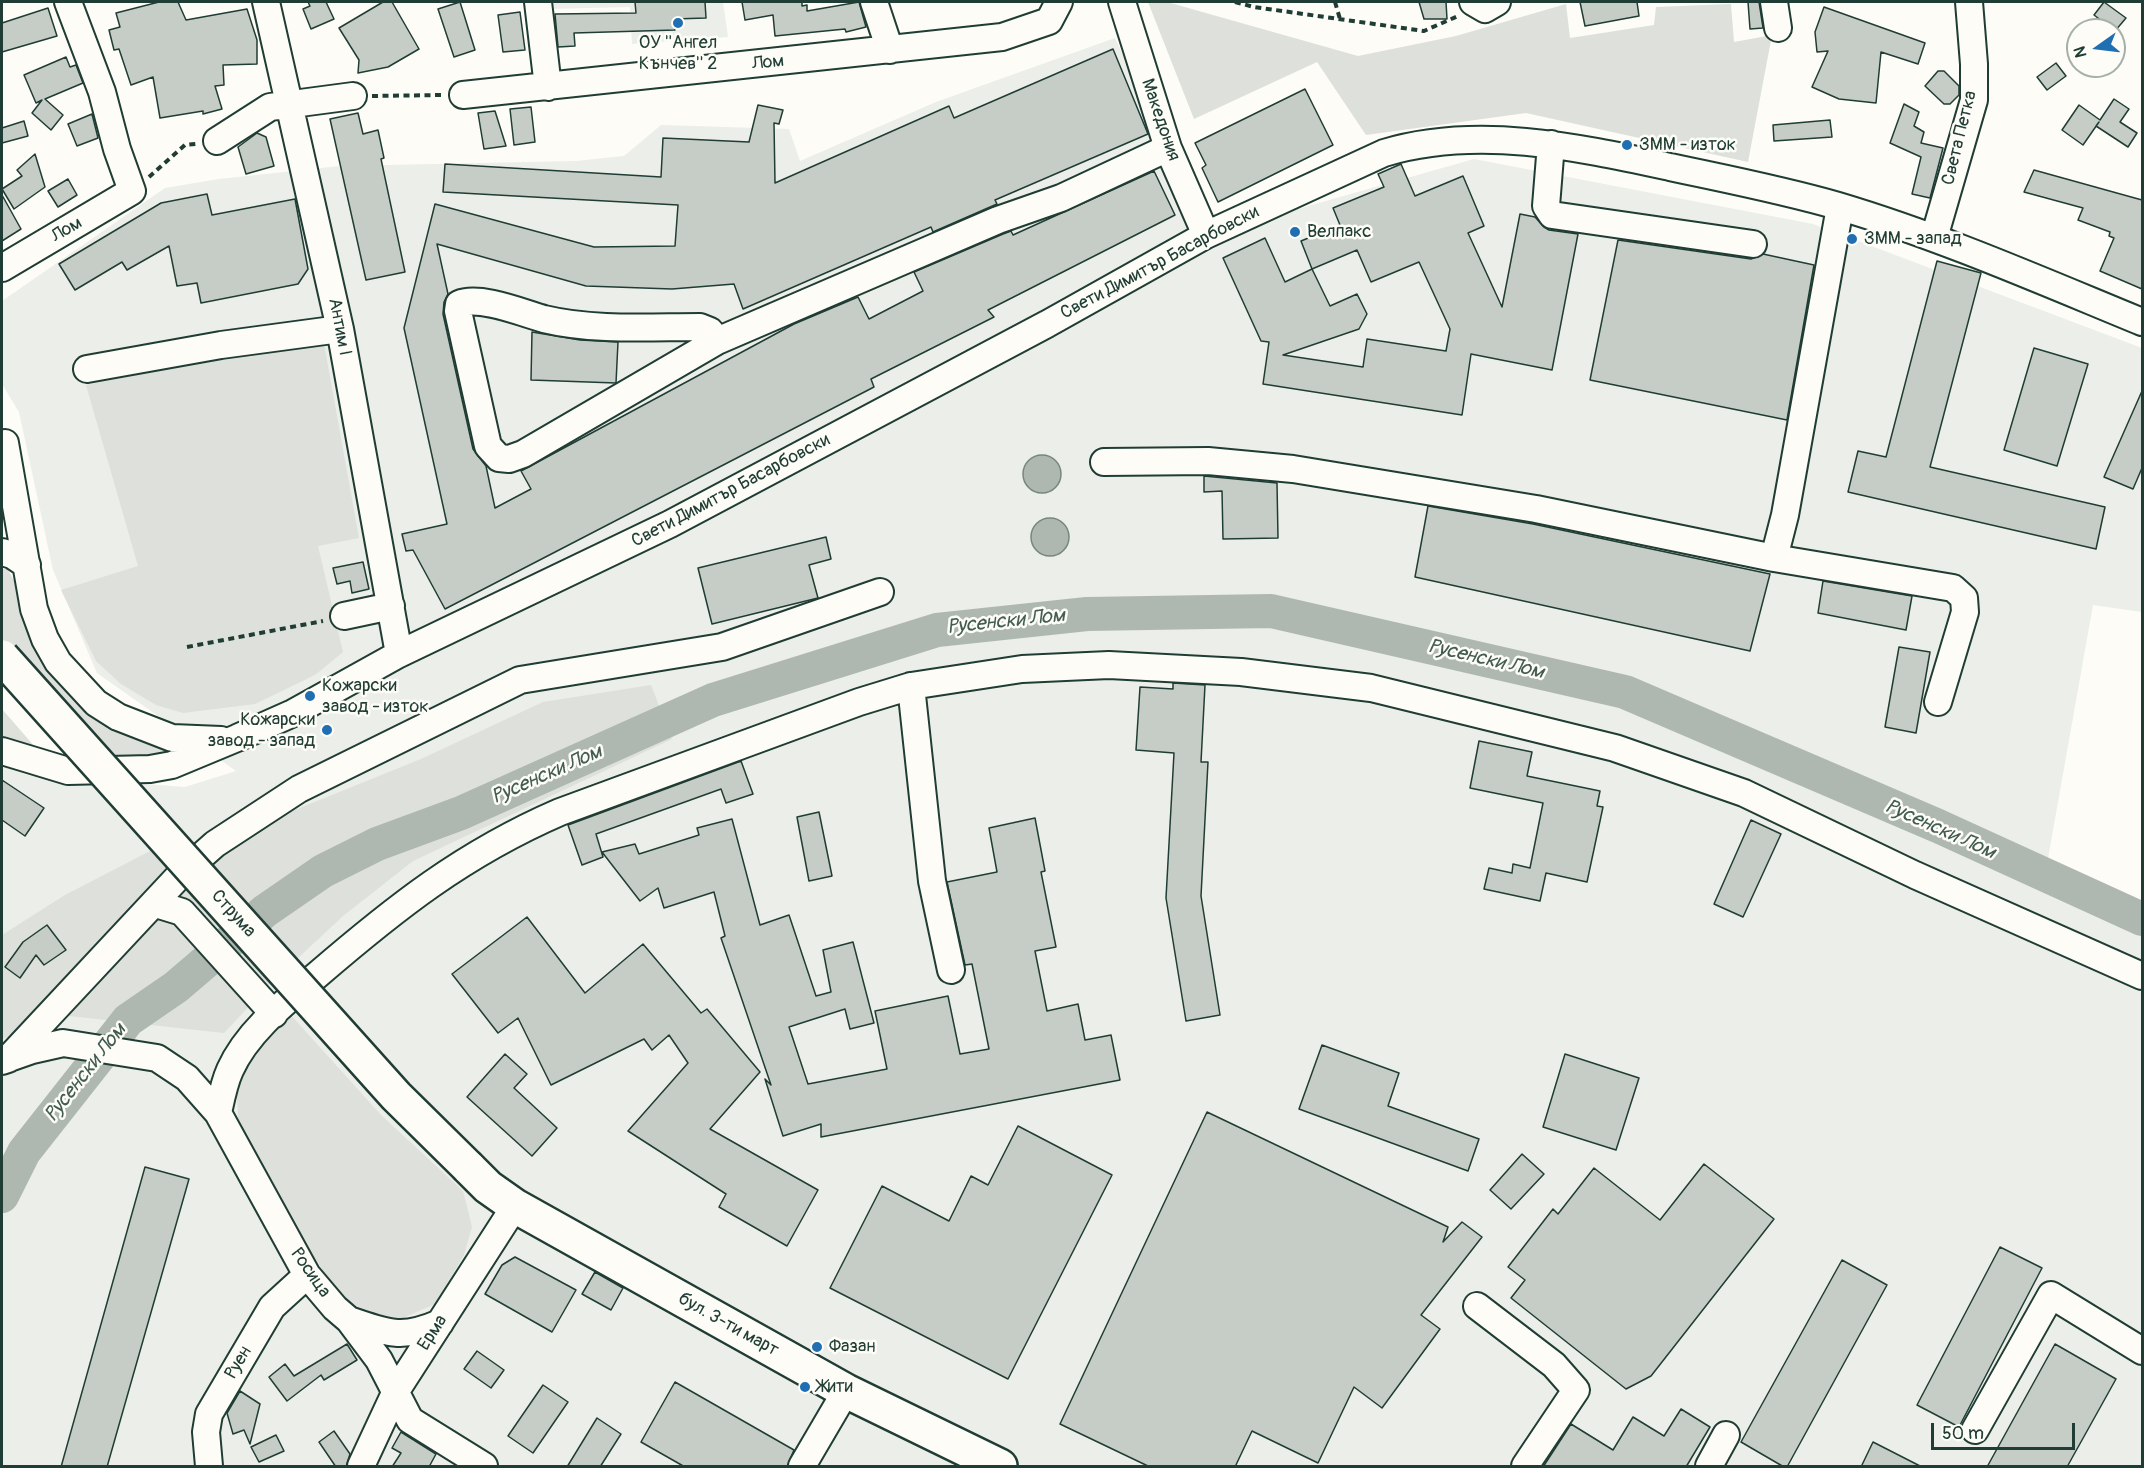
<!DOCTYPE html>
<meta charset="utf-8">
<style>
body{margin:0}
#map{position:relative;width:2144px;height:1468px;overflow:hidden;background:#fdfcf7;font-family:Pangolin,sans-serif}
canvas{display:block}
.frame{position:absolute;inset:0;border:3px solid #1f3d34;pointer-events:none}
.north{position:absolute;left:2066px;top:18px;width:60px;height:60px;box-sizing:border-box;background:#fdfcf7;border:2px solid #a4b0a9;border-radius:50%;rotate:256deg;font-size:16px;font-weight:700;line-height:24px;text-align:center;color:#1f3d34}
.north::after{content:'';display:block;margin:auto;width:21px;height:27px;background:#1f6fb2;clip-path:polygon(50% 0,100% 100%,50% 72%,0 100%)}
.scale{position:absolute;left:1931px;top:1423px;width:144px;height:27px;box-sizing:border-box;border:3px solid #1f3d34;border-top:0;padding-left:8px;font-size:18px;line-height:21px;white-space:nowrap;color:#1f3d34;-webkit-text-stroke:4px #fdfcf7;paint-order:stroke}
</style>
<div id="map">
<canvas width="2144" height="1468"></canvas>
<div class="frame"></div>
<div class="north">N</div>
<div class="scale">50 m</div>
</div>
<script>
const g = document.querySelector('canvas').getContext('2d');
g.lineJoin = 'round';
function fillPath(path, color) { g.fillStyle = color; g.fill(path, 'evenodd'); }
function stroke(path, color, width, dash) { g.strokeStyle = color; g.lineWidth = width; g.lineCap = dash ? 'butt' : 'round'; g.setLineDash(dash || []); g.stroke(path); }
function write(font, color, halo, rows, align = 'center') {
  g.font = font + ' Pangolin,sans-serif'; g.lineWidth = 5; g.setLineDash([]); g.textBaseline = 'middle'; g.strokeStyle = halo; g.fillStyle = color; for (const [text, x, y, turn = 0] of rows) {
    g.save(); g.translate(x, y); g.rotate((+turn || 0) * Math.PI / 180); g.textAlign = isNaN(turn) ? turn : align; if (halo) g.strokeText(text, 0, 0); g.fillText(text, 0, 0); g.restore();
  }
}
fillPath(new Path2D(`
 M545 2H723L728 37 632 44 630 7 546 9Z
 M1115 38 1206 235 1474 159 1813 224 2142 348V612L2093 605 2047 864 2142 914V1466H2V766L27 775 185 787 236 771 97 673 53 570 19 412 2 384V301L165 188 219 179 340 166 576 161 624 156 661 125 789 129 800 161 936 102Z`), '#eceee9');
fillPath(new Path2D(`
 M1148 2H1167L1358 56 1456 36 1566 4 1570 38 1654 25 1656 7 1731 4 1734 42 1772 35 1748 162 1526 113 1366 135 1317 62 1194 119Z
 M323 338 359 538 318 546 343 652 315 675 255 704 183 713 156 705 121 684 96 661 61 590 138 566 86 385Z
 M2 569H7C28 598 30 644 53 675 72 701 99 723 128 736 142 743 153 742 165 752L155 761 112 763 2 639Z
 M651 685 672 739 413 861 343 916 270 984 224 1033 69 1016 2 1039V935L65 895 154 849 179 848 270 820 421 759 543 702Z
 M2 709 42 755 2 746Z
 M289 1013 381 1115 463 1191 472 1227 464 1255 435 1304 398 1320 364 1311 337 1292 255 1166 239 1135 237 1096 249 1059Z`), '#dde0db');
const water = new Path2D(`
 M1023 474a19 19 0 1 1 38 0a19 19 0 1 1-38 0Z
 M1031 537a19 19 0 1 1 38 0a19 19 0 1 1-38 0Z`);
fillPath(water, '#aeb8b1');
stroke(water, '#75877f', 1.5);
stroke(new Path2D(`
 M2 1196 24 1152 128 1020 176 987 265 911 323 871 377 844 461 813 713 700 937 630 1087 614 1271 611 1625 692 1938 826 2142 919`), '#aeb8b1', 34);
const building = new Path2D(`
 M159 2H178L186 20 247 9 257 40V64L223 65 224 85 215 86 222 109 203 114V111L160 118 153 77 131 85 119 49 114 50 109 30 120 27 116 13Z
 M308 2H326L334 19 311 29 303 9 310 6Z
 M383 2H392L419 49 388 67 358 73 359 60 339 28Z
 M460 2 475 50 454 57 438 9Z
 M635 2H705L706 18 674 19 675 30 574 33 575 46 558 47 555 14 636 13Z
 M742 2H802V6L807 5V11L859 2 866 27 846 32 845 29 775 36 773 15 745 20Z
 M1419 2H1446L1447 19H1424Z
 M1580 2H1637L1639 16 1585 26Z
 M1748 2H1759L1763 28 1750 29Z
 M2104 2 2126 18 2115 31 2094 15Z
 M1824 7 1925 43 1918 64 1881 52 1876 103 1839 99 1812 87 1828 51 1817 52 1815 32Z
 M48 8 57 36 2 52V23Z
 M520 12 525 50 503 52 498 15Z
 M1113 49 1148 134 995 200 997 204 933 232 931 227 743 309 734 284 672 289 586 286 437 244 448 294 444 302 443 314 473 449 486 466 495 508 531 489 521 471 794 324 858 297 869 319 923 291 914 272 1003 234 1011 231 1013 235 1154 171 1175 215 988 310 994 317 871 379 874 387 445 609 413 550 406 551 402 534 447 524 404 328 435 204 594 247 675 246 678 205 443 192 445 164 661 177 663 138 749 142 758 105 783 110 779 124 774 123 775 183 949 106 954 118Z
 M66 57 70 67 76 65 83 83 45 99 63 115 51 130 32 113 42 100 36 103 24 75Z
 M2056 63 2066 76 2047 90 2037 77Z
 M1938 71H1944L1959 86V95L1950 104H1944L1925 86Z
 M1305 89 1333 145 1218 202 1202 168 1206 165 1195 143Z
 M2114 99 2129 109 2120 122 2137 133 2128 147 2096 126 2099 122 2083 145 2062 130 2079 105 2100 120Z
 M1904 104 1919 112 1914 126 1924 132 1921 143 1943 148 1930 198 1912 194 1921 157 1890 143Z
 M531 107 535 142 514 145 510 109Z
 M495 111 506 146 484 149 478 113Z
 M358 113 363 134 378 130 384 158 381 159 405 272 366 280 330 119Z
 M92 114 98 138 77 146 68 124Z
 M1830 120 1832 137 1774 141 1773 125Z
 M24 121 28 136 2 143V128Z
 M257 133 266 137 274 166 246 174 238 147Z
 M35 154 45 187 14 209 2 189 22 176 17 170Z
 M1401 164 1415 196 1463 176 1484 226 1468 233 1502 307 1520 214 1535 217 1544 227 1549 230 1578 234 1552 370 1471 354 1462 415 1263 384 1269 342 1261 341 1223 258 1265 238 1285 282 1312 269 1301 241 1340 225 1333 208 1384 187 1378 174ZM1357 250 1371 282 1419 262 1450 329 1446 351 1367 339 1363 367 1283 355 1359 329 1367 314 1357 294 1330 306 1312 269Z
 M2034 170 2142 200V289L2100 271 2114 238 2109 236 2110 232 2078 220 2083 208 2024 192Z
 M68 179 77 195 58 207 48 191Z
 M207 194 212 215 295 199 308 269 298 284 201 303 197 283 177 286 169 246 127 270 122 262 75 290 59 264 161 203Z
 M2 195 21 229 2 241Z
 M1618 240 1751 259 1763 254 1814 265 1787 420 1590 380Z
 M1937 261 1981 273 1930 467 2105 507 2096 549 1848 492 1858 451 1886 457Z
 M532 332 580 340 618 342 616 383 531 380Z
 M2034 348 2088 364 2057 466 2004 450Z
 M2142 391V468L2133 489 2104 477Z
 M1204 476 1277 483 1278 538 1223 539 1222 491 1204 492Z
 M1428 506 1533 524 1770 574 1750 651 1415 577Z
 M826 537 831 559 809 565 818 598 712 624 698 568Z
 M363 562 369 589 352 593 350 581 337 584 333 568Z
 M1823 581 1912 596 1906 630 1818 613Z
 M1899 647 1930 652 1916 733 1885 727Z
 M1173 683 1205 685 1201 762H1208L1201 896 1220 1015 1186 1021 1166 898 1174 753 1136 750 1140 687 1173 689Z
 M1479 741 1532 752 1527 776 1600 791 1597 806 1603 807 1587 882 1546 873 1540 901 1484 889 1489 868 1512 873 1513 864 1530 868 1543 803 1470 788Z
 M741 761 753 794 726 803 721 789 596 834 603 857 582 865 568 825Z
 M2 780 44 808 25 836 2 820Z
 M819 812 832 876 809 881 797 817Z
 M1035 818 1045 871 1041 872 1056 947 1035 951 1047 1011 1078 1004 1085 1040 1111 1035 1120 1080 821 1137V1124L783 1136 765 1079 771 1085 721 938 725 936 714 892 664 908 658 888 640 901 602 852 635 844 639 854 699 835 697 828 732 819 760 925 789 915 816 996 831 992 823 950 853 942 874 1023 850 1029 845 1009 789 1027 808 1084 887 1069 875 1011 948 996 960 1054 989 1049 972 964 965 965 947 882 997 872 989 828Z
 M1751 820 1781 834 1743 917 1714 904Z
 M527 917 585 993 643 944 701 1013 707 1009 760 1072 710 1129 818 1190 787 1246 719 1207 726 1194 628 1131 688 1063 669 1035 652 1050 644 1039 551 1085 518 1018 498 1033 452 974Z
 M47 925 66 950 44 965 36 955 20 978 5 967 23 942Z
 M1322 1045 1399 1073 1388 1106 1479 1139 1468 1171 1299 1109Z
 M505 1054 527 1074 514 1088 557 1128 532 1156 467 1097Z
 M1565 1054 1639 1078 1616 1150 1543 1127Z
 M1207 1112 1448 1227 1443 1242 1462 1222 1482 1237 1421 1315 1440 1329 1382 1408 1354 1387 1318 1463 1252 1431 1235 1467H1150L1060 1424Z
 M1018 1126 1112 1175 1008 1379 830 1288 882 1186 949 1221 971 1176 988 1185Z
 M1522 1154 1544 1174 1511 1209 1490 1190Z
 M1704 1164 1774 1219 1651 1376 1626 1389 1511 1298 1525 1280 1508 1267 1553 1209 1558 1214 1594 1168 1660 1220Z
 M145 1167 189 1179 107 1467H61Z
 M2000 1247 2042 1268 1959 1427 1917 1405Z
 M515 1257 576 1290 552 1332 485 1294 502 1265Z
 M1842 1260 1887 1285 1787 1467H1784L1741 1442Z
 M595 1272 623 1288 611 1310 582 1294Z
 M347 1344 357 1360 324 1380 321 1375 287 1401 269 1377 285 1364 294 1376Z
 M2055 1344 2116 1379 2067 1467H1987Z
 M477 1351 504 1370 491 1388 464 1369Z
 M675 1382 794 1450 787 1467H685L641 1442Z
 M543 1385 568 1402 533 1453 508 1436Z
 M240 1391 260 1404 250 1444 244 1430 233 1434 227 1413Z
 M1681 1409 1710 1427 1686 1467H1543L1571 1424 1613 1450 1633 1417 1664 1436Z
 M597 1418 621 1434 600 1467H567Z
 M334 1431 350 1454 346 1467H336L319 1442Z
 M401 1432 436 1454 429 1467H392L401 1453 392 1448Z
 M276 1435 284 1451 259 1462 251 1447Z
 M1873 1442 1922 1467H1861Z`);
fillPath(building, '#c6cdc7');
stroke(building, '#1f3d34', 1.5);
const minor = new Path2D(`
 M266 2 340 329 399 654
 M538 2 548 87
 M874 2 890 50
 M1122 2 1168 148 1206 235
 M1473 2 1485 9 1497 2
 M1774 2 1778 28
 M463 95 1002 37 1049 21 1059 2
 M217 141 270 107 353 96
 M1551 144 1546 206 1552 215 1753 244
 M1934 238 1974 100V64L1969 2
 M2 268 132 191 117 149 102 92 68 2
 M717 341 710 331 700 327C649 327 594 331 544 319 523 313 479 295 459 304L458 311 488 446 499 458 509 459 523 454 717 341 998 220 1061 198 1168 148
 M87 369 221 345 340 329
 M5 443 34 609 45 639 58 662 96 703 118 717 172 738 221 740
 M1104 462 1208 461 1293 469 1536 509 1774 558 1953 588 1964 598 1965 612 1938 702
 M2 552 12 555 27 565
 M1774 558 1785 515 1840 207
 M344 616 391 606
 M911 686 932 881 951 970
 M2 751 68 771 150 769 172 765 237 738 291 714 399 654 670 524 1047 324 1206 235 1384 153C1477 125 1577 147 1670 167 1726 179 1783 190 1838 206 1942 237 2042 281 2142 322
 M156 904 182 912 274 1014
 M12 1057 32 1050 63 1043 157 1058 187 1078 218 1113 307 1275 335 1308 349 1320 379 1360 410 1420 484 1466
 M2 1061 8 1059 180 875 215 844 299 789 520 680 722 647 880 592
 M218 1113C221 1099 224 1083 230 1070 247 1032 285 1002 316 976 395 908 463 854 560 812L859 702 911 686 1022 669 1109 665 1241 672 1371 688 1615 748 1744 793 1915 875 2142 976
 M1477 1306 1554 1365 1576 1390 1525 1466
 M349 1320C388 1333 401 1340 440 1323
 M1975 1430 2051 1295 2142 1351
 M209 1466 206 1432 209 1414 272 1307 307 1275
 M361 1466 396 1391 515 1206
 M802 1466 846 1391
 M1709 1466 1726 1435`);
const major = new Path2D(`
 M468 1167 488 1187 515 1206 846 1391 1000 1466`);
stroke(minor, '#1f3d34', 30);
stroke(major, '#1f3d34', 38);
stroke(new Path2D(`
 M1235 2 1254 7 1424 31 1458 16
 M1335 2 1340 19
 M372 96 443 95
 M149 177 185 145 196 144
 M187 647 323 621`), '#1f3d34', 4, [6, 4.5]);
stroke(minor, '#fdfcf7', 26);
stroke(major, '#fdfcf7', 33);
const majorBridge = new Path2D(`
 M2 657 396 1096 468 1167`);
stroke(majorBridge, '#1f3d34', 38, []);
stroke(majorBridge, '#fdfcf7', 33);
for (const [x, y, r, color] of [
 [678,23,6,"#1f6fb2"],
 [1627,145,6,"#1f6fb2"],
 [1295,232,6,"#1f6fb2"],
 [1852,239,6,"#1f6fb2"],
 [310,696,6,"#1f6fb2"],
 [327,730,6,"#1f6fb2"],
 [817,1347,6,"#1f6fb2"],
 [805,1387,6,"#1f6fb2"]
]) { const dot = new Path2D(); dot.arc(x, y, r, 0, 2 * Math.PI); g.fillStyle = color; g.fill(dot); stroke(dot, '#fdfcf7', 2); }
write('18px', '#1f3d34', '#fdfcf7', [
 ["ОУ ''Ангел",678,43,"center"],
 ["Кънчев'' 2",678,64,"center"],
 ["ЗММ - изток",1639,145],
 ["Велпакс",1307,232],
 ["ЗММ - запад",1864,239],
 ["Кожарски",322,686],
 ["завод - изток",322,707],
 ["Кожарски",315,720,"right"],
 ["завод - запад",315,741,"right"],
 ["Фазан",829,1347],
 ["Жити",817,1387]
], 'left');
write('18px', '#1f3d34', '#fdfcf7', [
 ["Лом",768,63,-6],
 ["Македония",1160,120,71],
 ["Света Петка",1960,138,-76],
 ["Лом",67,230,-31],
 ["Свети Димитър Басарбовски",1160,263,-28],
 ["Антим I",339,327,79],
 ["Свети Димитър Басарбовски",731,491,-28],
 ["Струма",233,914,48],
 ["Росица",310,1273,55],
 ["бул. 3-ти март",728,1325,29],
 ["Ерма",433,1333,-57],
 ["Руен",239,1363,-59]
]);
write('italic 20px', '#435c53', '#fdfcf7', [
 ["Русенски Лом",1006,622,-6],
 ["Русенски Лом",1486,660,13],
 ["Русенски Лом",547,775,-24],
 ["Русенски Лом",1940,830,24],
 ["Русенски Лом",86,1073,-52]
]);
</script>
